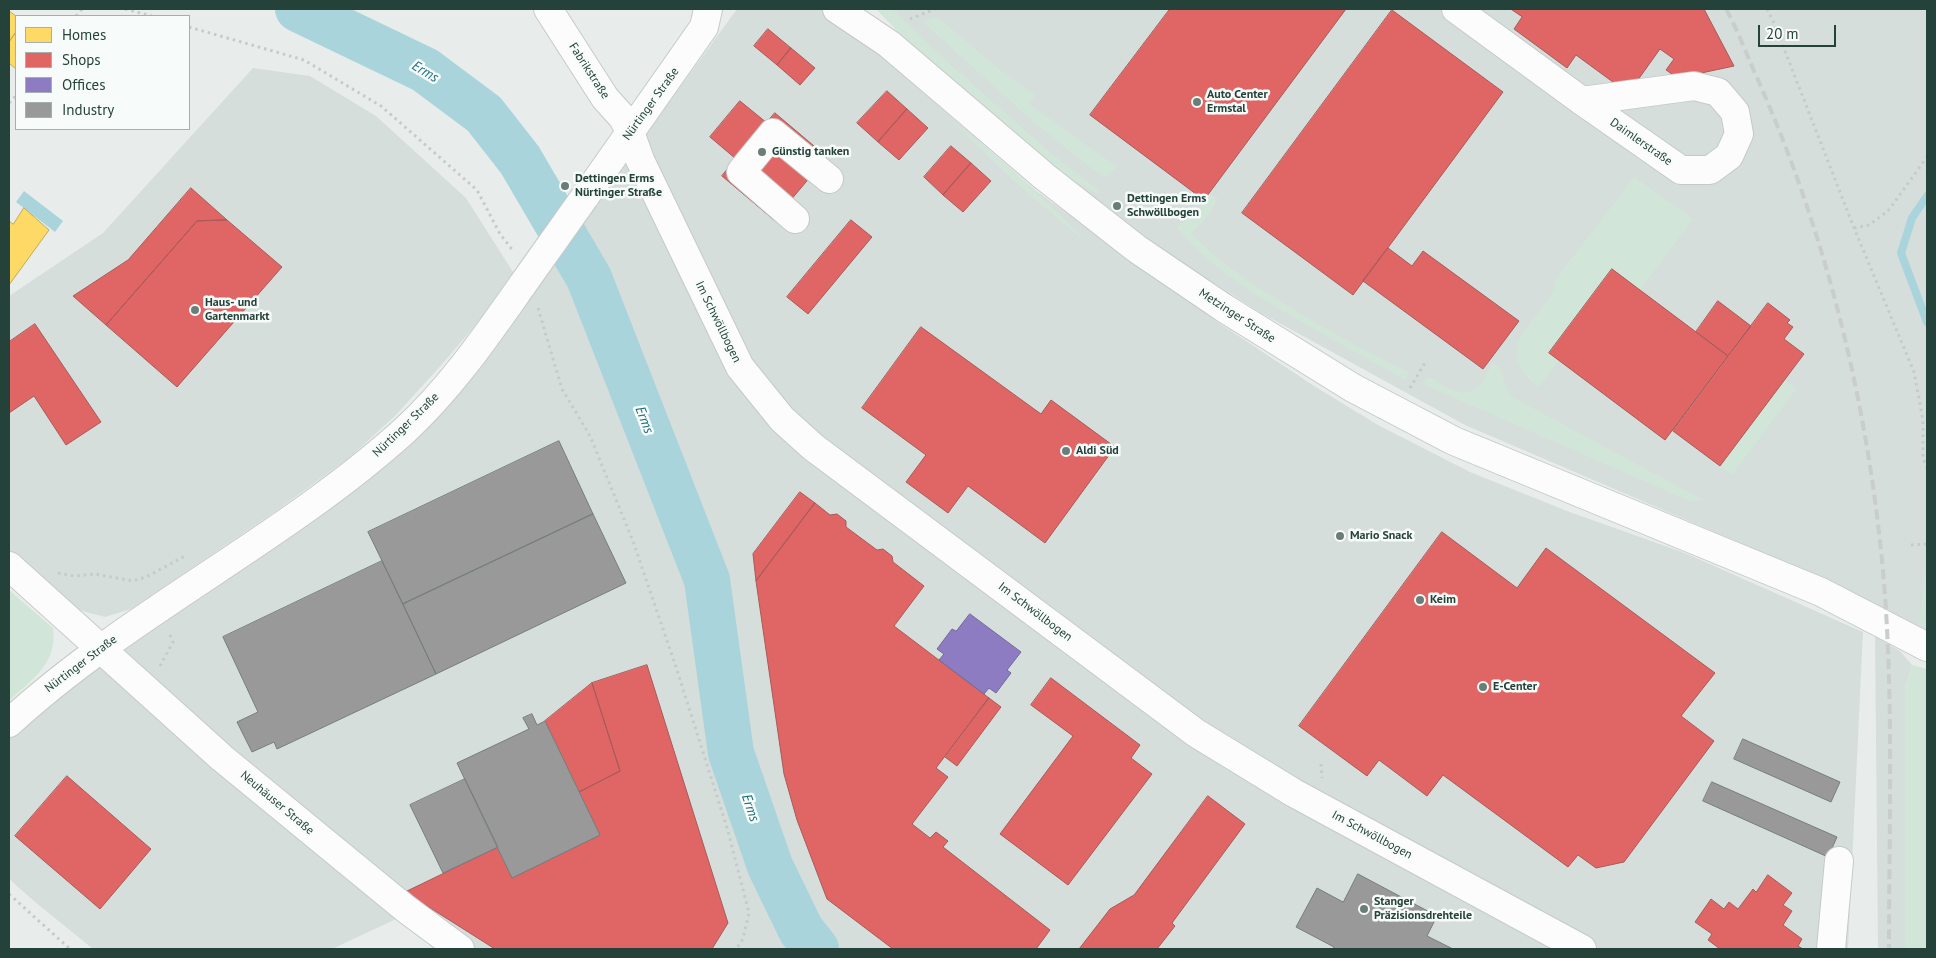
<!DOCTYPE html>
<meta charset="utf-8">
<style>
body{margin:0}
#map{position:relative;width:1936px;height:958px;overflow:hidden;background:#e8edeb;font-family:"PT Sans",sans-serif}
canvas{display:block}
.frame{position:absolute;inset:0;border:10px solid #24423a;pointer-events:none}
.legend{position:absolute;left:15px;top:15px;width:175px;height:115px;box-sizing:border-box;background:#f7fbf9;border:1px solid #a3b1ad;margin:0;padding:6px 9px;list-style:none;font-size:15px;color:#24423a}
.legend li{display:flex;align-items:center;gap:10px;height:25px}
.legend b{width:25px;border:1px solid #a3b1ad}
.scale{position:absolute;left:1758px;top:25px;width:78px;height:22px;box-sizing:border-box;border:2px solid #24423a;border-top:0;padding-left:6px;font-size:15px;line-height:18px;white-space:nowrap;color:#24423a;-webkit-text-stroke:4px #f7fbf9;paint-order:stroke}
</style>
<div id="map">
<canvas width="1936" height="958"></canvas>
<div class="frame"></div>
<ul class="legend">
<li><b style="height:14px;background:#ffd966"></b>Homes</li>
<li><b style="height:14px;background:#e06666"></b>Shops</li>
<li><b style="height:14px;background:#8e7cc3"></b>Offices</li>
<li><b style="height:14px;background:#999"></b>Industry</li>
</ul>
<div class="scale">20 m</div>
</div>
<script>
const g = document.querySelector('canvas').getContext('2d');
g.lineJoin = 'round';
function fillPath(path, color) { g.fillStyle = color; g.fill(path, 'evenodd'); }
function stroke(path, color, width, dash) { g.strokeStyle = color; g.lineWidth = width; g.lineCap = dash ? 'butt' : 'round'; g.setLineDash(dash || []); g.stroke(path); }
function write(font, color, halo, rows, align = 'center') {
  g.font = font + ' "PT Sans",sans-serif'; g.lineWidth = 5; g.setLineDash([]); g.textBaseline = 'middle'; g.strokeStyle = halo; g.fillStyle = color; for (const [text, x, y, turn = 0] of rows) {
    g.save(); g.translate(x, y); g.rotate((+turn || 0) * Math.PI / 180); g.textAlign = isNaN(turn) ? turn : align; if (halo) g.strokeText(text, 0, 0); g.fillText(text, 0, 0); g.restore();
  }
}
fillPath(new Path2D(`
 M737 9H821L839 20 1039 193 1216 321 1314 386 1378 425 1470 472 1567 511 1685 553 1863 632 1848 949H464L409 913 332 949H93L35 902 9 879V739L72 686 144 634 498 337Z
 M879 9H1927V630L1824 579 1465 425 1261 313 1181 262 1088 196Z
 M253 68 310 76 376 116 466 198 513 272 478 322 444 362 395 416 350 457 276 511 131 609 105 617 86 612 67 605 9 554V296L103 233Z
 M1875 636 1900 651 1912 665 1905 688V949H1878Z`), '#d6dedb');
fillPath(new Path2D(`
 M876 9H892L952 66 1053 155 1097 189 1099 194 1062 175 933 64 897 31Z
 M937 17 1000 70 1035 95 1029 104 1117 167 1106 177 1091 168 1036 124 923 22Z
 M947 116 1024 180 1091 246 1018 185Z
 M1634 177 1693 219 1640 290 1612 269 1549 353 1559 360 1539 387C1522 375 1512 359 1519 338L1554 292 1555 283 1560 274Z
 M1209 193 1218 199 1207 217 1191 233C1215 259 1243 278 1272 296 1316 324 1362 350 1409 372L1405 380C1368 359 1331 339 1295 318 1252 293 1208 266 1177 227L1199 211V207Z
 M1492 364 1499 366 1508 392 1514 398 1703 500 1690 501 1423 384 1428 377C1441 383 1463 401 1477 388 1483 382 1488 372 1492 364Z
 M1784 380 1796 389 1732 475 1720 466Z
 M1927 560V628L1919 625Z
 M9 590 53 628C58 664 32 679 9 701Z
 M1912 665 1927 669V949H1905V688Z`), '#d1e6d8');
fillPath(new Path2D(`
 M24 191 63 221 55 232 16 202Z`), '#a9d4db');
const homes = new Path2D(`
 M9 11 16 16V32L9 42Z
 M16 32V69L9 63V42Z
 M24 208 49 230 9 285V221L13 224Z`);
fillPath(homes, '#ffd966');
stroke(homes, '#bdac59', 1);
const shops = new Path2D(`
 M1170 9H1346L1204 200 1090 115Z
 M1511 9H1704L1734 66 1678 78 1666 70 1674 59 1660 49 1635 84 1617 85 1576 55 1567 68 1514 29 1522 17Z
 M1392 10 1503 92 1353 295 1242 213Z
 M768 29 791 48 777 65 754 46Z
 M791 48 815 68 800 85 777 65Z
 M887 91 907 109 878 142 857 123Z
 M740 101 767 123 736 159 710 137Z
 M907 109 928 128 899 160 878 142Z
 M775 113 827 157 774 220 722 176Z
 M951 146 971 163 943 195 924 177Z
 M971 163 991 181 963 212 943 195Z
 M191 188 227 220 197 221 106 325 73 296 128 260Z
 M227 220 282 267 177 387 106 325 197 221Z
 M851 220 872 237 808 314 787 297Z
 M1388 248 1412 266 1423 251 1519 321 1483 369 1363 281Z
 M1612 269 1728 356 1665 440 1549 353Z
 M1718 301 1751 326 1728 356 1696 332Z
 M1768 303 1790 320 1787 323 1793 327 1784 339 1804 354 1720 466 1673 431Z
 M35 324 101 422 66 445 34 396 9 413V342Z
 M921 327 1041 414 1051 400 1115 447 1045 543 968 486 948 513 906 482 926 455 862 408Z
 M800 492 815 503 756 581 753 554Z
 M815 503 830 515 837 514 846 521V527L877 550 883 549 892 556 893 562 924 586 894 626 989 698 936 768 948 777 912 824 930 838 936 832 948 841 943 847 1050 930 1036 949H893L827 899 797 820 784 774 756 581Z
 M1442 532 1517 588 1546 548 1715 673 1681 716 1714 741 1624 862 1596 868 1578 855 1568 867 1443 775 1427 796 1379 760 1367 776 1299 726Z
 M647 665 728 923 712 949H495L405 892 498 847 512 878 600 835 579 792 620 771 592 683Z
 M1051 678 1140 745 1131 758 1152 774 1068 885 1000 834 1073 736 1031 705Z
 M592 683 620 771 579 792 545 721Z
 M989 698 1001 707 957 766 945 757Z
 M67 776 151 849 100 909 15 836Z
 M1208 796 1245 824 1172 923 1175 926 1157 949H1079L1110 909 1134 895Z
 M1768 875 1792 893 1783 905 1792 911 1783 925 1802 939 1798 946 1803 949H1720L1708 940 1712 934 1695 922 1711 899 1724 909 1729 902 1738 909 1753 889 1756 892Z`);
fillPath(shops, '#e06666');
stroke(shops, '#a85b59', 1);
const offices = new Path2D(`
 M970 614 1021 652 1007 670 1011 673 996 693 989 688 984 694 939 660 944 654 937 649 952 629 956 631Z`);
fillPath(offices, '#8e7cc3');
stroke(offices, '#6e6b9a', 1);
const industry = new Path2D(`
 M559 441 593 514 403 604 368 532Z
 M593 514 626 583 436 674 403 604Z
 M382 561 436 674 277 749 274 742 252 752 237 722 258 712 223 637Z
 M532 714 537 725 545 721 600 835 512 878 457 763 529 729 523 718Z
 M1743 739 1840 782 1831 802 1734 759Z
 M465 779 498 847 443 873 410 805Z
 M1712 782 1837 837 1828 857 1703 801Z
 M1358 874 1437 916 1427 936 1453 949H1333L1334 947 1296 927 1317 888 1343 902Z`);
fillPath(industry, '#999');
stroke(industry, '#767f7c', 1);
stroke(new Path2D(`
 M1927 196 1912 218 1901 253 1927 322`), '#a9d4db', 8);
stroke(new Path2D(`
 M298 9 425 70 484 114 520 160 589 278 707 580 731 753 770 866 801 930 816 949`), '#a9d4db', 46);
const minor = new Path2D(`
 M548 9 605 98 623 118 630 132 640 160 740 367 782 419 813 447 1196 733 1294 793 1582 949
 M837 9 889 44 1045 177 1137 249 1224 308 1353 388 1454 441 1821 592 1927 647
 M1456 9 1582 101 1681 170H1710L1729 156 1739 134 1735 112 1718 92 1694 86 1582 101
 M584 198 704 27 708 9
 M795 219 741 172 773 133 829 179
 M9 566 222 758 406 909 460 949
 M9 723C130 612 282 541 404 431 451 388 487 335 523 284
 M1831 949 1839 861`);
stroke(minor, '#c5cac8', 30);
stroke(new Path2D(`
 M125 9 152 16
 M1767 9 1774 23 1854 228 1914 372 1923 420V458L1927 468
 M76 16 82 9
 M910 19 935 9
 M189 27 304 60 381 106 477 190 500 234 514 252
 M9 103 16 96
 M1854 228 1869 225 1888 211 1927 157
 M538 308 562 389 590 436 633 541 676 667 728 831 749 913 743 939 736 949
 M1410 388 1426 361
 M1911 545 1927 544
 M58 573 74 576 95 574 133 581 146 577 185 556
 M160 666 173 642 169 633
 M1321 764 1322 778
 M9 894 70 949`), '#c3ccca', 3, [2.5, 4]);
stroke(minor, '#fcfcfc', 28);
stroke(new Path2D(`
 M1726 9C1737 29 1745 50 1754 71 1825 229 1867 398 1883 571 1894 696 1889 824 1889 949`), '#c9cdcc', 4, [10, 5]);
const minorBridge = new Path2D(`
 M523 284 584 198`);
stroke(minorBridge, '#c5cac8', 30, []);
stroke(minorBridge, '#fcfcfc', 28);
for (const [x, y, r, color] of [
 [1197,102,5,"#697e78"],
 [762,152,5,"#697e78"],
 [565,186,5,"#697e78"],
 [1117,206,5,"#697e78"],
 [195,310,5,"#697e78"],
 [1066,451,5,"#697e78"],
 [1340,536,5,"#697e78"],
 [1420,600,5,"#697e78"],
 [1483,687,5,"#697e78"],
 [1364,909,5,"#697e78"]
]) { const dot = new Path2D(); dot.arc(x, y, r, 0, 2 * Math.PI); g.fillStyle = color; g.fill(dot); stroke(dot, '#f7fbf9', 2); }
write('12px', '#24423a', '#f7fbf9', [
 ["Fabrikstraße",589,71,57],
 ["Nürtinger Straße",651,104,-54],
 ["Daimlerstraße",1641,142,35],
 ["Metzinger Straße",1237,316,33],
 ["Im Schwöllbogen",718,322,64],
 ["Nürtinger Straße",406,425,-44],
 ["Im Schwöllbogen",1035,612,37],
 ["Nürtinger Straße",81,664,-37],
 ["Neuhäuser Straße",277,803,40],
 ["Im Schwöllbogen",1372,835,28]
]);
write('bold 12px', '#24423a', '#f7fbf9', [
 ["Auto Center",1207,95],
 ["Ermstal",1207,109],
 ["Günstig tanken",772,152],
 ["Dettingen Erms",575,179],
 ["Nürtinger Straße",575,193],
 ["Dettingen Erms",1127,199],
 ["Schwöllbogen",1127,213],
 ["Haus- und",205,303],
 ["Gartenmarkt",205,317],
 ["Aldi Süd",1076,451],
 ["Mario Snack",1350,536],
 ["Keim",1430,600],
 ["E-Center",1493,687],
 ["Stanger",1374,902],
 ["Präzisionsdrehteile",1374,916]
], 'left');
write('italic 14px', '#1c6f80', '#f7fbf9', [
 ["Erms",425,72,31],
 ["Erms",644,420,69],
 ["Erms",750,808,71]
]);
</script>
